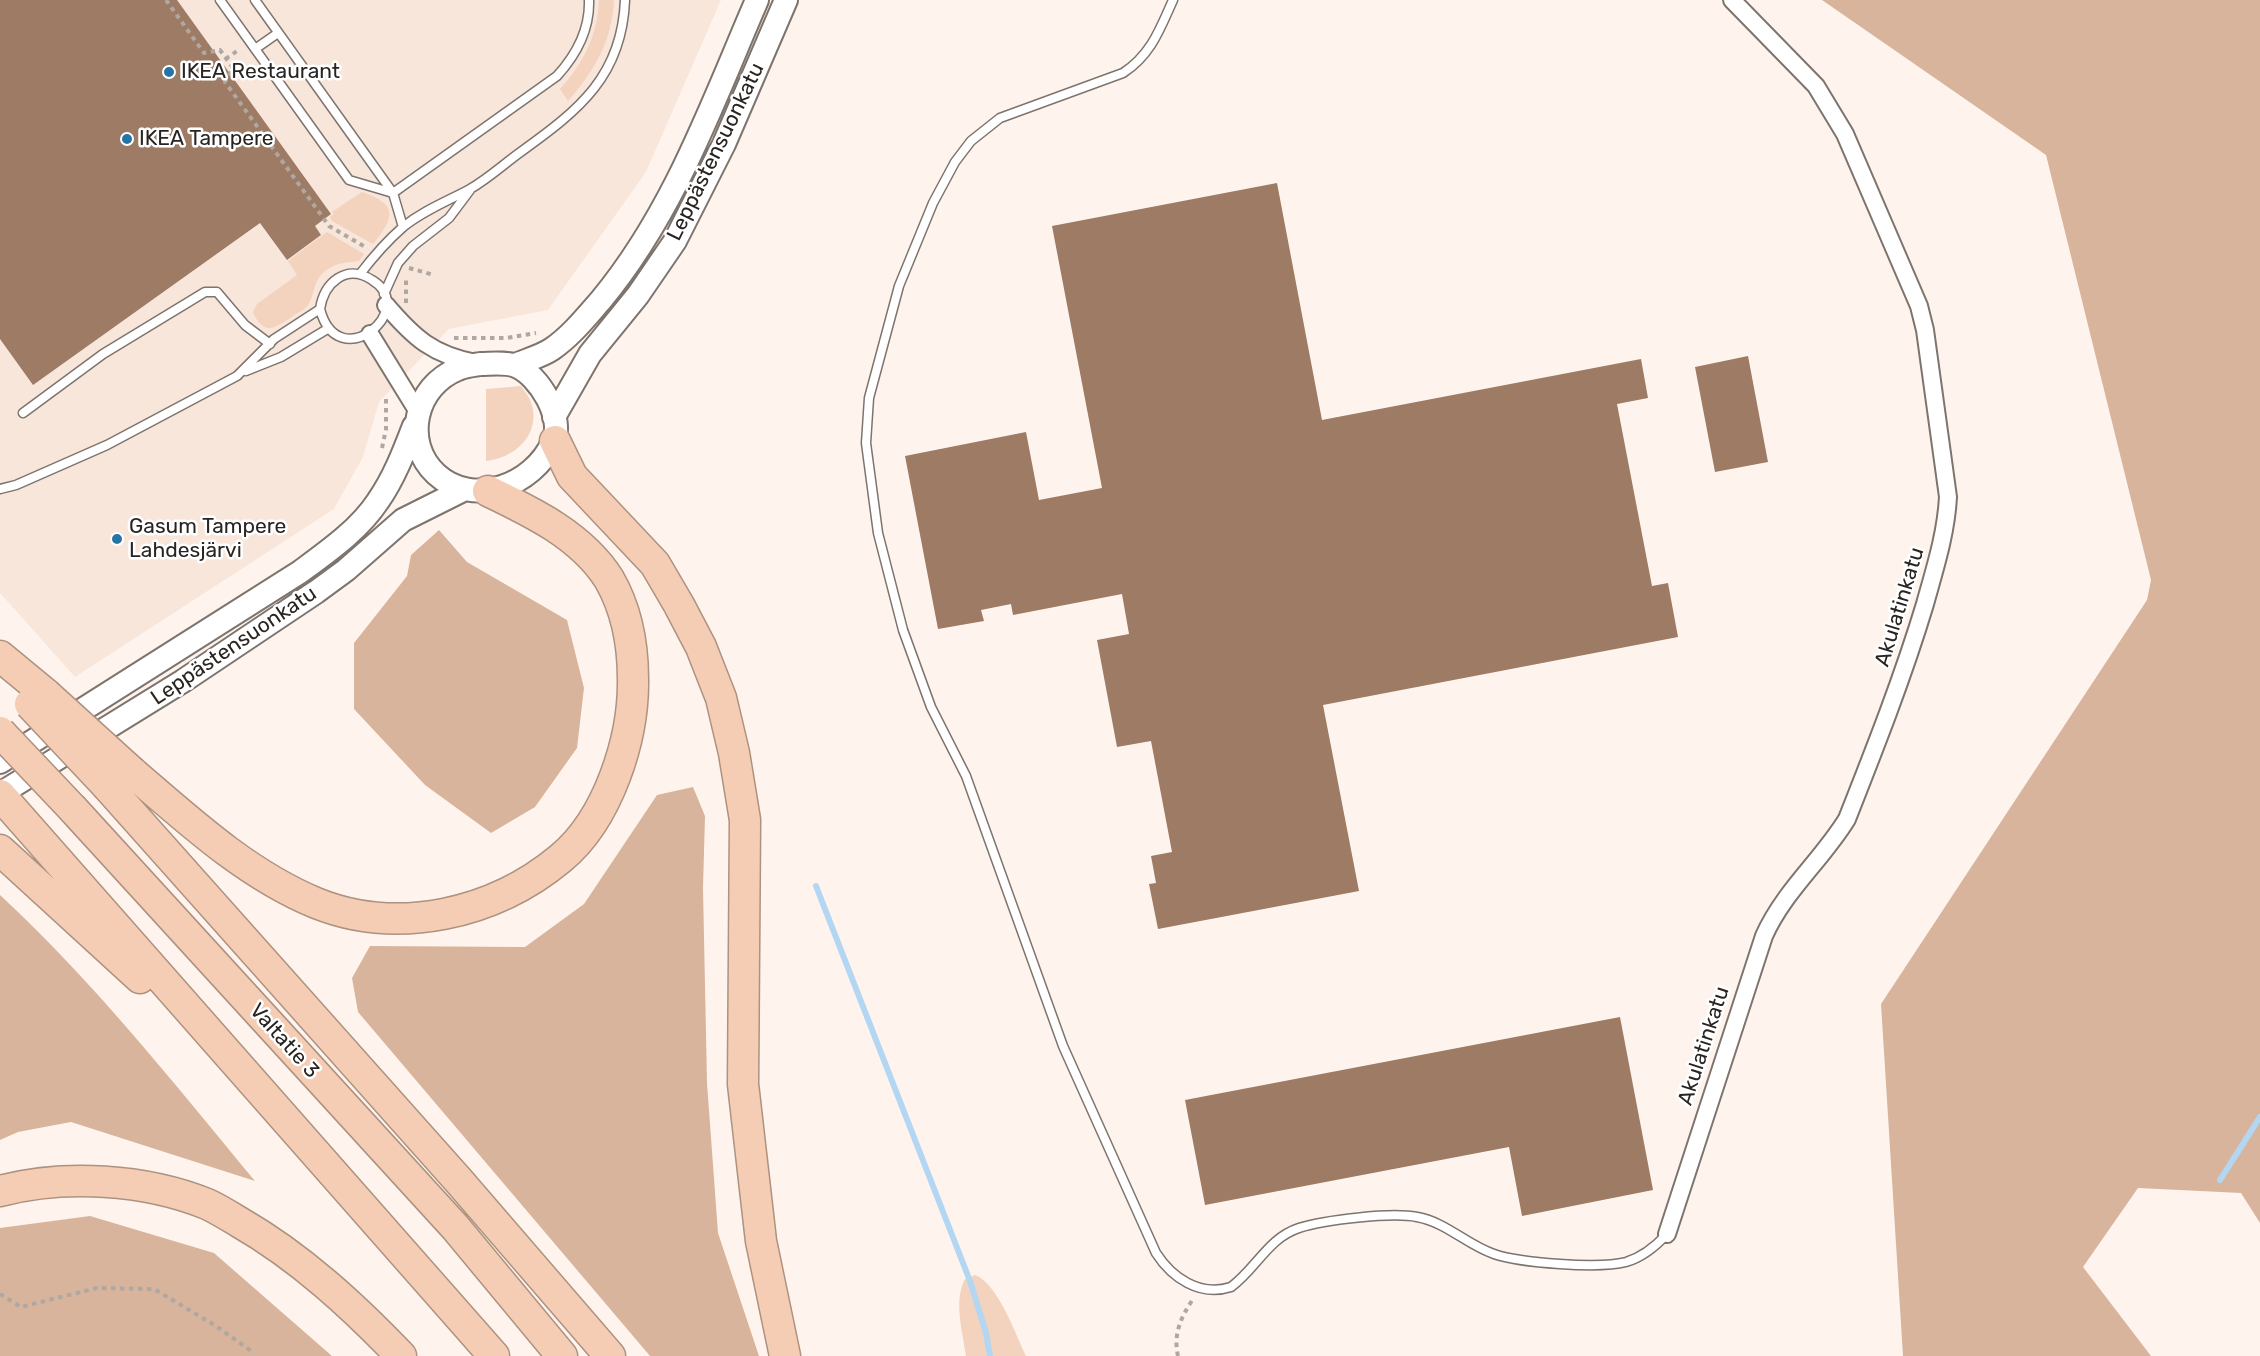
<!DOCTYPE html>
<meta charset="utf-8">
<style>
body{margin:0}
canvas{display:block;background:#fef4ed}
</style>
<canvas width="2260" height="1356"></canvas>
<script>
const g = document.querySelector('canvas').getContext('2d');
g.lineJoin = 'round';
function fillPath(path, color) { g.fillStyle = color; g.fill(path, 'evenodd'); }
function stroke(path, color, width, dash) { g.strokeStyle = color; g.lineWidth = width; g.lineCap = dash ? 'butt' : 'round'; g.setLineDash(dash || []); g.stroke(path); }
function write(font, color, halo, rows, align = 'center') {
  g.font = font + ' Rubik,sans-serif'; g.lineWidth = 5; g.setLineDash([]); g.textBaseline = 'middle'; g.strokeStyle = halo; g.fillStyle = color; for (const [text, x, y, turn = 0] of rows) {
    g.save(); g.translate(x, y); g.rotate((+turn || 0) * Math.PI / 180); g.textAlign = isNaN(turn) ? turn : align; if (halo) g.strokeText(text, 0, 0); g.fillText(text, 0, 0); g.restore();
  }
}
fillPath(new Path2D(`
 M0 0H721L646 172 548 310 449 329 379 402 363 457 334 509 75 677 0 593Z`), '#f8e6db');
fillPath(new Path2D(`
 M599 0H614C612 41 595 70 568 101L560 89C584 62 597 37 599 0Z
 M362 192C397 204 396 216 373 244L332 221 330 217 334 214 332 212Z
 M327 232 364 254 359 261C347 262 334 263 324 272 313 281 315 294 308 305 305 310 297 313 293 316 275 328 264 337 253 312L257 304 297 275 288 261Z
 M521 386C524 391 529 396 531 402 542 434 515 458 486 461V389Z
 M975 1275C997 1282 1016 1335 1026 1356H966C963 1333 953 1301 965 1279Z`), '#f3d2be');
fillPath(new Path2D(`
 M1822 0H2260V1223L2241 1193 2138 1188 2083 1267 2151 1356H1903L1881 1004 2147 600 2151 580 2046 155Z
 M439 530 467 562 567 620 584 688 577 748 535 807 491 833 425 785 354 709V643L407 576 411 555Z
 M693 787 705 816 703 888 707 1083 718 1233 759 1356H650L358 1012 352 978 370 946 525 947 584 904 657 795Z
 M0 895C94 982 173 1082 255 1181L71 1122 18 1132 0 1140Z
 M90 1216 214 1253 332 1356H0V1228Z`), '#d9b49d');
stroke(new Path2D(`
 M816 886 970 1281 986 1333 990 1356
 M2220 1180 2260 1117`), '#b3d7f2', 6);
fillPath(new Path2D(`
 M0 0H177L331 214 315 226 321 235 287 260 260 223 33 385 0 339Z
 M1277 183 1322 420 1641 359 1648 398 1617 404 1652 586 1668 583 1678 637 1323 705 1359 891 1158 929 1149 884 1156 883 1151 856 1172 852 1151 741 1117 747 1097 640 1129 634 1122 594 1013 615 1011 604 981 610 984 621 938 629 905 456 1026 432 1039 500 1102 488 1052 226Z
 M1748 356 1768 462 1715 472 1695 367Z
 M1620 1017 1653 1190 1522 1216 1509 1147 1205 1205 1185 1100Z`), '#9e7b65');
const lane = new Path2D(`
 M220 0 349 180 393 193
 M255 0 393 193 403 227
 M1173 0C1160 29 1151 55 1123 73L1000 118 971 141 955 162 933 203 899 286 869 398 866 443 878 533 903 630 931 707 966 776 1063 1046 1156 1253C1172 1278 1200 1297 1231 1287 1256 1269 1268 1238 1299 1228 1324 1220 1391 1212 1417 1217 1446 1222 1467 1245 1494 1254 1520 1263 1599 1269 1626 1262 1643 1257 1655 1247 1667 1234
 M255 49 278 33
 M393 193 557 76C577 54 590 30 589 0
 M360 274C373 257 387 241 403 227 424 210 448 201 470 189 489 178 505 163 522 151 579 110 622 76 625 0
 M384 294 398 263 413 246 449 218 470 190
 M246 371 281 357 329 328
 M23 413 103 354 205 292H217L245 325 270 344
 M0 489 16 485 107 445 237 376 274 339 320 309C324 283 346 263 372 280 420 309 338 378 320 309`);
const street = new Path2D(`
 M386 305C414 338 433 355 476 363
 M370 334 418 412
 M1667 1234 1764 936C1784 891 1822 860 1847 819 1875 748 1903 677 1925 604 1935 568 1946 534 1948 497L1925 330 1919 306 1845 134 1816 86 1732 0`);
const secondary = new Path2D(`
 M480 364C491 364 506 362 516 366 539 375 565 419 553 442 533 486 473 508 436 474 402 442 415 386 458 369 464 366 473 365 480 364Z
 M515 365C527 360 542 356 552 349 571 336 586 317 601 300 674 212 712 104 757 0
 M554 417 590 354 638 295 675 241 724 144 786 0
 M0 762 300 572C327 552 359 530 378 501 394 478 404 452 414 426
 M0 794 183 681 316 592 346 570 403 520 461 491`);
const highway = new Path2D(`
 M555 441 572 476 655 564 679 605 701 647 721 698 734 753 745 820 743 1084 761 1241 785 1356
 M0 656 46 694
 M132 772C189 821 246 874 316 903 398 936 494 914 561 858 608 819 634 739 633 679 633 644 627 610 609 579 582 536 532 512 488 491
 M108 787 459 1181 610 1356
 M0 795 494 1356
 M73 809 455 1227 562 1356
 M0 850 140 978
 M0 1191C65 1174 145 1179 207 1204 218 1209 229 1216 239 1222 300 1257 353 1306 401 1356`);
stroke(lane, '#7d746e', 11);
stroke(street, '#7d746e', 20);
stroke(secondary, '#7d746e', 26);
stroke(highway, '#ad9281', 33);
stroke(new Path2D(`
 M166 0 204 53 220 50 233 68 225 82 329 226 367 248
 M218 64 240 49
 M409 268 434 275
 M406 303V280
 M454 338H507L536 333
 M382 448 386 429V396
 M0 1294 21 1307 97 1288 154 1289 216 1326 254 1353
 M1178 1356C1173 1334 1181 1317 1193 1299`), '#afa7a2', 4, [4.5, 4.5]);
stroke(lane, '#fff', 8);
stroke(street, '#fff', 16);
stroke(secondary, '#fff', 22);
stroke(highway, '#f5cdb4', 30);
const highwayBridge = new Path2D(`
 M46 694 132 772
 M30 704 108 787
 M0 732 73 809`);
stroke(highwayBridge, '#ad9281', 33, []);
stroke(highwayBridge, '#f5cdb4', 30);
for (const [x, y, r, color] of [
 [169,72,6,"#2674a6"],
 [127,139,6,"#2674a6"],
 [117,539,6,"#2674a6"]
]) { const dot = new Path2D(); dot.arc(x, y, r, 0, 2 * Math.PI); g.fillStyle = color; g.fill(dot); stroke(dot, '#fff', 2); }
write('21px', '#282422', '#fff', [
 ["IKEA Restaurant",181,72],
 ["IKEA Tampere",139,139],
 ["Gasum Tampere",129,527],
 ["Lahdesjärvi",129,551]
], 'left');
write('21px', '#282422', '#fff', [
 ["Leppästensuonkatu",716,152,-64],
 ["Akulatinkatu",1900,607,-73],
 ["Leppästensuonkatu",234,646,-34],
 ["Valtatie 3",284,1041,48],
 ["Akulatinkatu",1704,1046,-72]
]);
</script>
